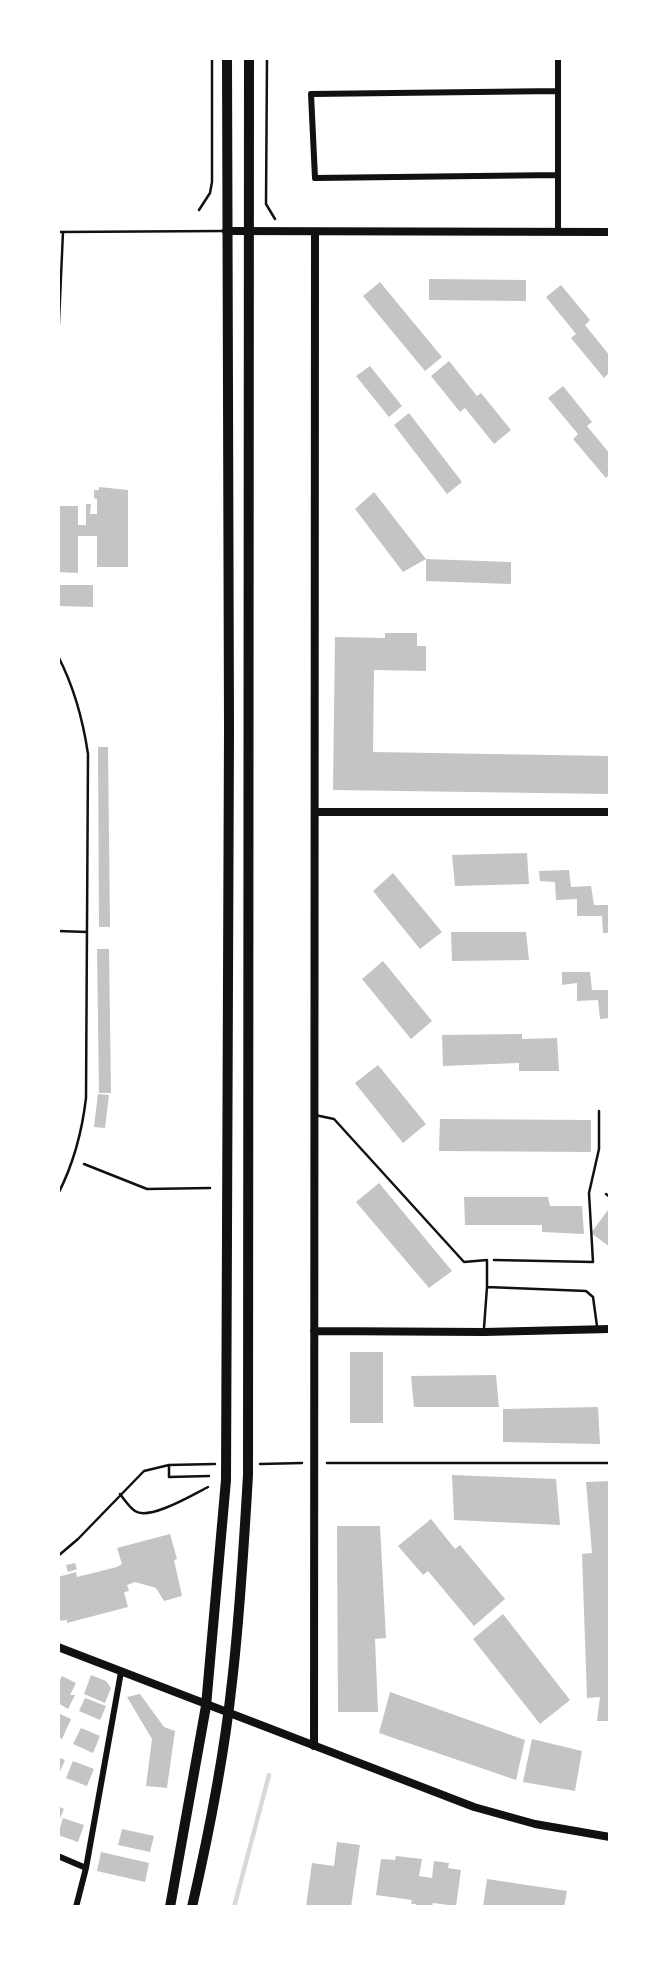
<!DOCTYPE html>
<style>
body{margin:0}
#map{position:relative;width:668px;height:1965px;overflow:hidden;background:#fff;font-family:"Fira Sans",sans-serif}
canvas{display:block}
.frame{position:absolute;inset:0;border:60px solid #fff;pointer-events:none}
</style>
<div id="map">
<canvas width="668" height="1965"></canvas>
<div class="frame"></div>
</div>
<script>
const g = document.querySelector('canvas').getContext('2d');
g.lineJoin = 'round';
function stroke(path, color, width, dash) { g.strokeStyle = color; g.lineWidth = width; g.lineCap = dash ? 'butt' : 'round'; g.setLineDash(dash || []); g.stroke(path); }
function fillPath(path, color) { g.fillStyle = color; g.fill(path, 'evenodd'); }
stroke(new Path2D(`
 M234 1907 269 1775`), '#d9d9d9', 4.5);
fillPath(new Path2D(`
 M429 279 526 280V301L429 300Z
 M380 282 442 357 425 371 363 296Z
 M561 285 590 320 585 325 610 356V372L604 378 571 338 576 334 546 297Z
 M449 361 477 396 481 393 511 430 494 444 465 408 460 412 431 376Z
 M370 366 402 406 389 417 356 376Z
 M563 386 592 422 587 426 610 454V474L606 478 573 439 578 434 548 398Z
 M409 413 462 482 447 494 394 425Z
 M99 487 128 490V567H97V536H78V573L58 572V506H78V525H86V504H91L90 514H97V499L94 498V490H99Z
 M374 492 426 559 403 572 355 509Z
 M426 559 511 562V584L426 581Z
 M59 585H93V607L59 606Z
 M385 633H417V646H426V671L374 670 373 752 610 756V794L333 790 335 637 385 638Z
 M98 747H108L110 927H99Z
 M527 853 529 884 455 886 452 855Z
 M569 870 571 887 591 886 594 905H610V933H603L602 916H577V899L556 900 555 882 540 881 539 871Z
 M393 873 442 932 420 949 373 891Z
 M451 932H526L529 960 452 961Z
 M97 949H109L111 1093H99Z
 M383 961 432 1021 411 1039 362 979Z
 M562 972H590L592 990H610V1018L600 1019 598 1000 577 1001V983L562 985Z
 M522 1034V1039L557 1038 559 1071H519V1063L443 1066 442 1035Z
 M378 1065 426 1124 403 1143 355 1083Z
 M98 1094 109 1095 105 1128 94 1127Z
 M440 1119 591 1120V1152L439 1151Z
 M379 1183 452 1271 429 1288 356 1202Z
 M464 1197H548L550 1206H582L584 1234 542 1232V1225H465Z
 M608 1210 610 1211V1247L591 1233Z
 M350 1352H383V1423H350Z
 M496 1375 499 1407H414L411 1376Z
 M598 1407 600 1444 503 1442V1409Z
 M452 1475 556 1479 560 1525 454 1520Z
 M610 1481V1721H597L600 1697 587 1698 582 1554 592 1553 586 1482Z
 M431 1519 455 1549 460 1545 505 1599 474 1626 428 1571 423 1575 398 1546Z
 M337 1526H380L386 1638 375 1639 378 1712H338Z
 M170 1534 177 1559 174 1560 182 1596 164 1601 156 1588 135 1582 127 1585 129 1591 124 1592 128 1607 67 1623V1620L58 1621V1577L76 1572 77 1577 117 1567 122 1564 117 1548Z
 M75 1563 77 1569 68 1572 66 1565Z
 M503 1614 570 1700 540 1724 473 1639Z
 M91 1675 106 1681 111 1688 105 1703 84 1694Z
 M62 1676 76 1683 70 1695H75L68 1709 58 1703V1684Z
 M390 1692 525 1740 516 1780 379 1733Z
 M140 1694 164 1727 175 1731 167 1788 146 1786 152 1739 127 1697Z
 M85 1698 106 1706 100 1720 79 1711Z
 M58 1713 71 1719 62 1739 58 1737Z
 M81 1728 100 1736 93 1753 73 1744Z
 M532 1739 582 1751 575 1791 523 1782Z
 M58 1757 65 1760 58 1776Z
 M73 1761 94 1769 87 1786 66 1778Z
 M58 1806 64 1809 58 1823Z
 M63 1818 84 1825 78 1842 58 1835Z
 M122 1829 154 1836 150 1852 118 1845Z
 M337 1842 360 1845 351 1907H306L312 1863 334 1866Z
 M101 1852 149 1863 145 1882 97 1871Z
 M396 1856 422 1859 419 1876 432 1878 434 1861 449 1863 448 1868 461 1870 456 1906 433 1903 432 1907H416V1904H411L412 1900 376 1895 381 1859 395 1860Z
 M487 1879 567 1891 564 1907H483Z`), '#c4c4c4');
stroke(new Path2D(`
 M267 58 266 204 275 219
 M199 210 210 193 212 182V58
 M84 1164 147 1189 210 1188
 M494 1260 593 1262 589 1193 599 1149V1111
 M327 1463H610
 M260 1464 302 1463
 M169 1465V1477L209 1476
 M120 1494C124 1499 129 1507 135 1511 149 1521 194 1494 208 1487
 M58 1556 78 1539 144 1471 169 1465 215 1464`), '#111', 2.5);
stroke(new Path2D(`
 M58 232 223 231
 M58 343 63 232
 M58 656C74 687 83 720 88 754L86 1098C82 1132 74 1163 58 1194
 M58 931 87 932
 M315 1115 334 1119 464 1262 487 1260V1287
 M606 1194 610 1197
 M484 1328 487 1287 586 1291 593 1297 597 1326`), '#111', 2.5);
stroke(new Path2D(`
 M558 175 315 178 311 94 558 91
 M558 232V58
 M58 1856 86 1868
 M76 1907 86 1868 121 1672`), '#111', 6);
stroke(new Path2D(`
 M226 231 610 232
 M315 812H610
 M314 1331 484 1332 610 1329
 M58 1647 474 1807 535 1824 610 1837
 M314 1746 315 233`), '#111', 8);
stroke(new Path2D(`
 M170 1907 206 1706 226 1480 229 729 227 58
 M192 1907C209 1833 224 1758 232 1682 240 1614 244 1544 248 1475L249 58`), '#111', 10);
</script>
